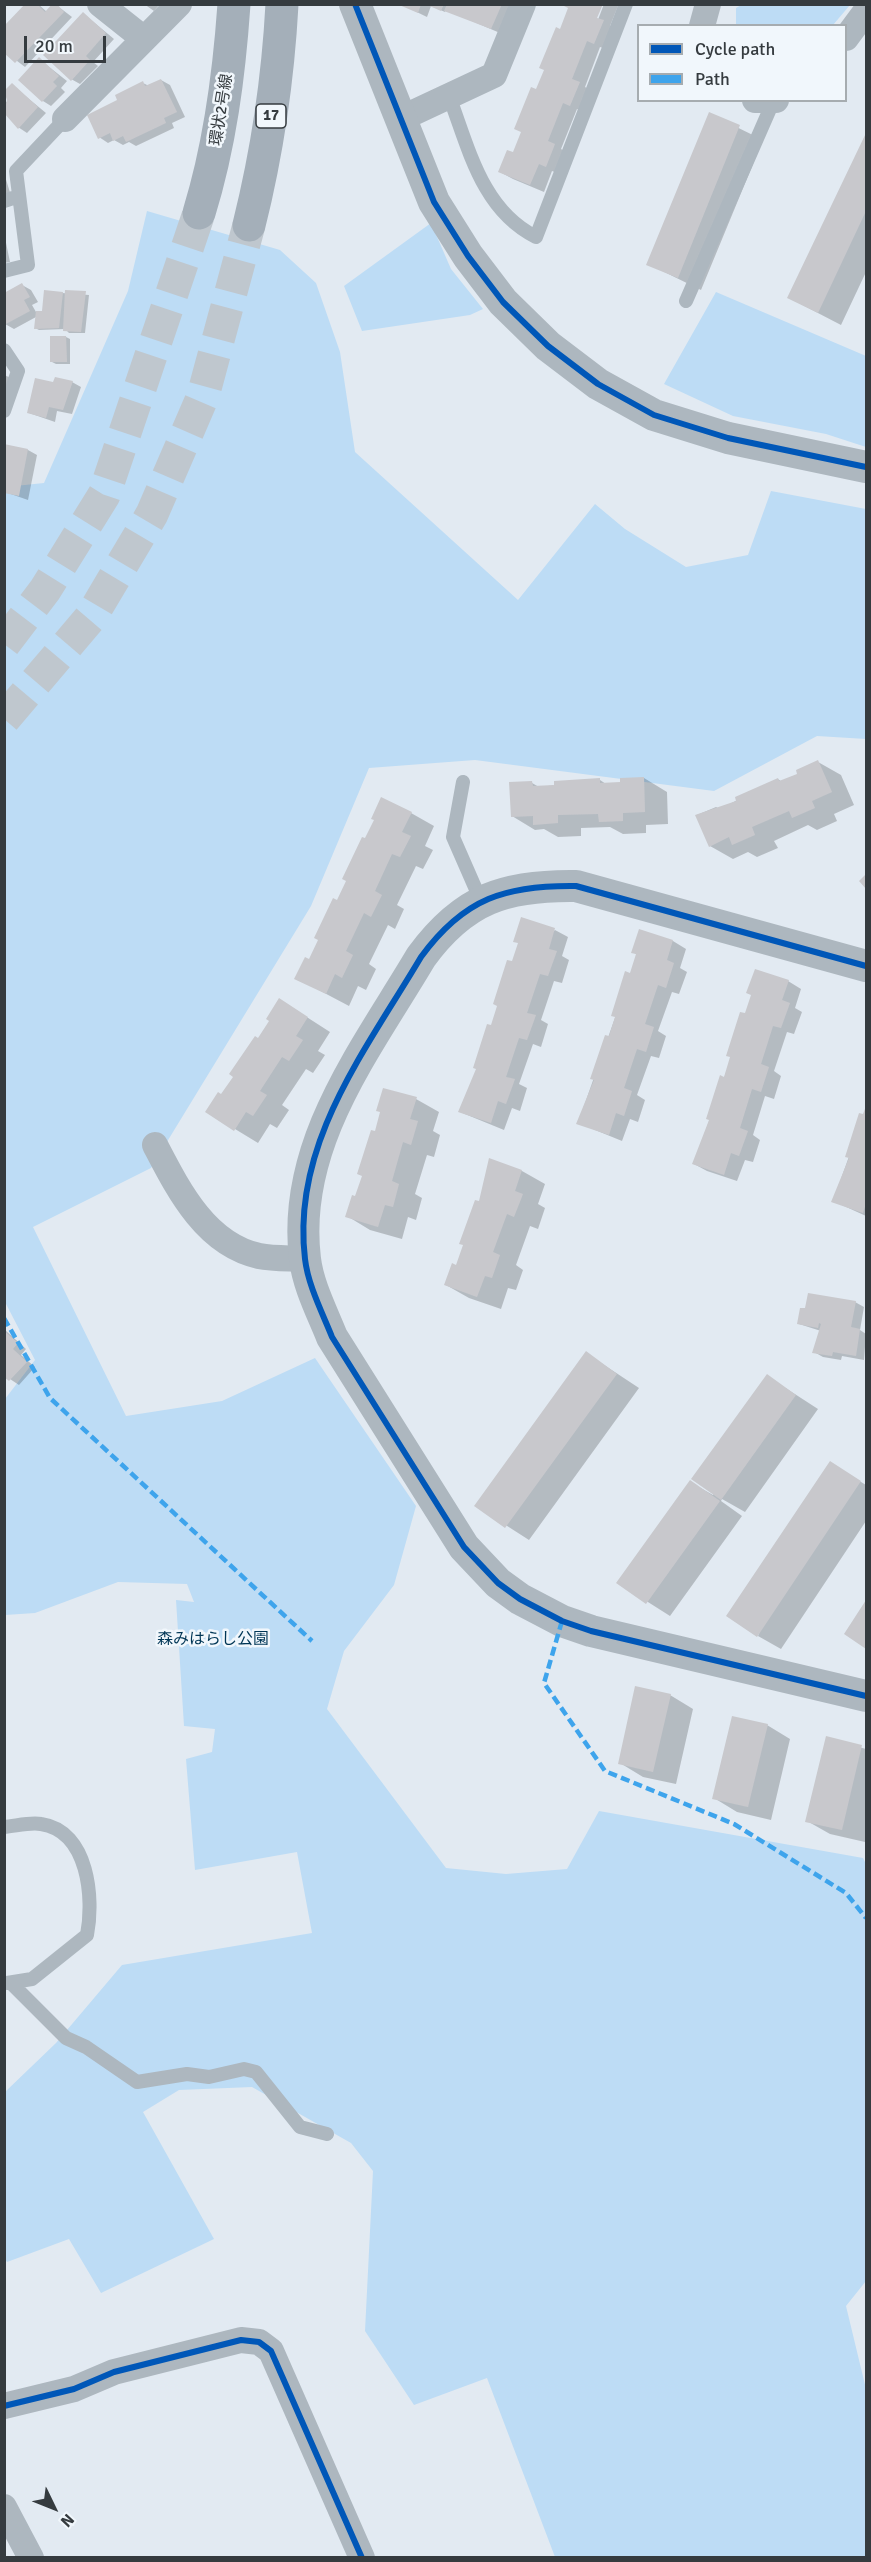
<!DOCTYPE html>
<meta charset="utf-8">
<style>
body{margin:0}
#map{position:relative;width:871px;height:2562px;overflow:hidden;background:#e2eaf2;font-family:Signika,sans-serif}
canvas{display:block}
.frame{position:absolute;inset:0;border:6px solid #353b3f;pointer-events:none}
.legend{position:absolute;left:637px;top:24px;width:210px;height:78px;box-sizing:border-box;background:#f1f7fc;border:2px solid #a6acb0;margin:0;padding:8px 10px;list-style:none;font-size:18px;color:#353b3f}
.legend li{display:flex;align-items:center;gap:12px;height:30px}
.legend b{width:30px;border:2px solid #a6acb0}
.north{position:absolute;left:24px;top:2478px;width:60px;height:60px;-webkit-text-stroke:4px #f1f7fc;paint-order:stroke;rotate:133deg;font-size:16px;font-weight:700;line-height:24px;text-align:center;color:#353b3f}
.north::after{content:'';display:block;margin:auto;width:21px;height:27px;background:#353b3f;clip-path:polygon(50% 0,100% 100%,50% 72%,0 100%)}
.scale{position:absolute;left:24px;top:36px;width:82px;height:27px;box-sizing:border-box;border:3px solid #353b3f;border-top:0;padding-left:8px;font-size:18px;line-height:21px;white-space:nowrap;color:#353b3f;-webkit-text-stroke:4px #f1f7fc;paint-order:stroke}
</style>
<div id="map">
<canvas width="871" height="2562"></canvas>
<div class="frame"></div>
<ul class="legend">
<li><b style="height:8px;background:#0057b8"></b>Cycle path</li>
<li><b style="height:8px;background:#3ea4ec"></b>Path</li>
</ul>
<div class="north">N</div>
<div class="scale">20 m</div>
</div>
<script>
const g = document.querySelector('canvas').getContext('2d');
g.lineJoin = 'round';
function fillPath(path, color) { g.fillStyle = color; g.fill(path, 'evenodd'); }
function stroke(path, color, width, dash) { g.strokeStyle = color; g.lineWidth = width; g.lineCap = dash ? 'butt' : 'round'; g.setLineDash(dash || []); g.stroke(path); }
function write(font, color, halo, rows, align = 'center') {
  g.font = font + ' Signika,"Noto Sans JP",sans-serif'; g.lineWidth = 5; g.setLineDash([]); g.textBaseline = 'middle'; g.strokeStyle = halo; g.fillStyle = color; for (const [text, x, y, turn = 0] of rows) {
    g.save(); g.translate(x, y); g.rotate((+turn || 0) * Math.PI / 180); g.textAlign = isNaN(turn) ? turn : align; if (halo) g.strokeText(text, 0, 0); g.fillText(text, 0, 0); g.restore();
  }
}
fillPath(new Path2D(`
 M743 4H850V5L833 25H736V8Z
 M147 211 280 250 316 283 340 352 355 452 518 600 595 504 625 529 686 567 748 555 771 491 866 509V739L817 736 714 791 475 760 369 768 311 906 151 1168 33 1227 126 1416 222 1401 315 1358 416 1506 394 1585 344 1651 327 1709 446 1868 506 1874 567 1869 599 1811 863 1858 866 1864V2281L846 2306 866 2389V2557H555L487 2378 414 2405 365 2331 373 2171 351 2143 252 2087 179 2090 143 2112 214 2239 101 2293 69 2239 7 2262 5 2259V2092L56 2043 122 1965 312 1933 297 1852 195 1870 186 1759 212 1752 215 1729 184 1726 176 1600 194 1602 187 1584 118 1582 35 1613 5 1615V1399L35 1360 4 1300 5 487 44 483 128 291Z
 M431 223 451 269 483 309 470 315 362 331 344 286Z
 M716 292 866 356V447L826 434 733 416 664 384Z`), '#bddcf5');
fillPath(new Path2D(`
 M27 4H38L47 12 55 4 72 17 25 67 4 51Z
 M144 4H160L154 11Z
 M400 4H512L500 33 446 10 445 12 431 6 427 17Z
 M604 4 618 6 610 26 616 29 608 50 600 47 585 87 592 91 584 112 577 109 561 149 568 153 559 174 552 171 544 192 513 179 500 172 514 154 561 31 596 25Z
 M84 14 114 39 93 62 98 66 80 84 71 79Z
 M39 59 67 81 61 88 65 92 51 106 43 101Z
 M161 80 170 85 185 117 172 123 174 128 136 146 129 142 123 145 114 140 108 143 99 137 120 101 143 83 149 86Z
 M12 85 46 113 27 133 18 127 4 111V104L9 100 4 93Z
 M710 114 763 140 701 290 648 264Z
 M866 136V272L841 325 789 298Z
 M4 173 12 199 4 201Z
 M4 233 10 262 4 263Z
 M22 285 31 290 38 302 32 305 36 312 43 313 62 293 89 295 85 333H69L65 329 39 330 35 328 36 317 14 329 5 324Z
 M66 337 70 339V364H56L52 362V338Z
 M4 375 16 380 4 407Z
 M72 382 81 387 72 414 57 411 55 422 29 413 54 384Z
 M5 446 28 450 37 455 28 500 5 492Z
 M818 762 841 775 854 805 834 814 837 821 817 830 808 825 774 841 778 848 757 857 748 852 733 859 710 846 697 815 716 807 720 809 778 779 782 782 799 774Z
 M644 778 667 792 668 824 646 825V833L623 834 610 827 581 828V836L558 837 544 829 535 830 512 816 532 783 539 787 600 780 606 784 621 783Z
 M411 813 434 826 425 846 433 850 423 869 416 866 397 905 404 909 395 929 388 925 369 964 376 969 366 990 358 986 349 1006 296 978 310 961 366 840Z
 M555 930 568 937 562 956 569 960 562 983 554 981 541 1020 548 1024 541 1047 533 1044 519 1084 527 1088 520 1111 512 1108 504 1130 460 1112 478 1069 513 963Z
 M640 931 673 941 686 949 680 968 687 972 679 994 672 992 658 1031 666 1036 659 1058 651 1056 637 1095 645 1100 638 1122 630 1119 622 1141 578 1123 637 955 633 952Z
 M788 981 801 989 795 1008 802 1012 794 1034 787 1032 774 1071 781 1076 774 1099 765 1096 753 1135 760 1140 753 1162 745 1160 737 1181 707 1171 694 1164 746 1015Z
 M302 1014 330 1032 318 1051 325 1055 313 1073 306 1069 282 1105 289 1110 277 1128 270 1124 258 1143 235 1129 222 1096 259 1039Z
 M416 1099 439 1112 433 1131 440 1135 434 1157 427 1155 415 1194 422 1198 416 1220 408 1217 402 1239 370 1230 347 1216 356 1198 376 1133Z
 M866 1109V1216L833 1201Z
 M490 1160 522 1171 545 1184 538 1204 545 1208 538 1229 530 1226 516 1265 523 1270 516 1290 508 1288 501 1309 469 1298 446 1285 457 1267 480 1203Z
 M855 1302 864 1307 860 1330 866 1334 864 1360 842 1356 841 1360 823 1357 814 1352 821 1331 799 1324Z
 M4 1329 26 1349 21 1355 35 1367 19 1385 4 1375Z
 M586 1353 639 1388 529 1540 476 1506Z
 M767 1376 818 1409 745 1512 722 1499 721 1501 742 1516 670 1616 618 1583 690 1482 713 1495Z
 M830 1463 866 1485V1521L781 1649 758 1636Z
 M866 1603V1647L846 1634Z
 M670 1695 693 1709 676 1784 643 1777 620 1763Z
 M767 1725 790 1739 771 1820 737 1812 714 1798Z
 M827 1738 866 1749 865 1842 830 1834 807 1821Z`), '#0003');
fillPath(new Path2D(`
 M25 4H37L45 12 52 4H57L64 12 15 63 4 53V26Z
 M397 4H421L418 13Z
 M425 4H444L441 11Z
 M447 4H502L491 29 444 11Z
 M560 4H603L597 18 604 20 594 44 587 41 572 79 580 82 570 106 563 103 548 141 555 144 546 167 539 164 530 185 498 172 507 150 513 152 521 132 514 129 531 87 536 89 544 70 539 68 556 27 560 29 568 8Z
 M83 12 106 33 86 56 90 60 71 81 43 55Z
 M39 57 59 76 53 82 57 86 42 102 18 80Z
 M161 79 177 112 164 118 166 123 126 142 123 136 113 141 110 133 98 139 87 115 117 100 115 95 143 81 145 86Z
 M12 83 38 107 18 129 4 113 7 100 4 91Z
 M709 112 740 125 678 278 646 265Z
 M866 133V211L818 313 787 298Z
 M22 283 30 297 24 300 30 311 4 325V293Z
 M44 290 63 292 59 328 34 329 36 311H42Z
 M65 290 86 291 81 332 63 331Z
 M50 336H66L67 362H50Z
 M55 377 73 381 63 410 49 407 46 418 27 413 35 378 53 382Z
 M4 444 28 449 19 496 4 493Z
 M818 760 832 792 812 801 815 808 792 818 789 811 752 827 755 835 732 845 729 837 709 847 695 815 736 801 735 797 778 778 779 781 797 774 796 770Z
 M644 777 645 812 623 813V821L599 822 598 814 558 815V823L533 825V816L511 817 509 782 532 781 533 786 554 785V781L600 778V783L620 782V778Z
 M381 797 412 812 402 832 411 836 400 857 392 854 375 891 382 895 371 917 364 913 346 951 353 955 342 978 335 974 326 994 294 979 305 957 309 959 318 940 314 938 333 898 337 900 346 881 342 879 362 837 365 838 374 820 371 819Z
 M866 874V889L859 881Z
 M521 917 555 928 549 949 557 951 548 976 540 974 527 1013 536 1015 527 1040 519 1038 506 1077 515 1079 506 1104 498 1101 491 1123 458 1112 476 1069 473 1068 487 1024 491 1025 497 1006 493 1004 507 960 512 961 518 943 513 942Z
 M639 929 673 940 667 960 674 963 666 988 658 985 645 1024 654 1027 646 1052 637 1049 624 1088 632 1091 624 1116 616 1113 609 1135 576 1124 594 1080 590 1079 605 1035 609 1036 615 1017 611 1016 625 971 630 973 636 954 631 953Z
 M755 969 789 980 782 1000 790 1003 781 1028 773 1026 761 1064 769 1067 761 1092 752 1089 740 1128 748 1131 739 1156 731 1153 724 1175 692 1164 709 1120 706 1119 720 1075 724 1077 730 1057 726 1056 740 1012 745 1013 751 995 746 993Z
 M279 998 308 1017 296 1036 303 1040 289 1061 282 1057 260 1091 267 1095 253 1116 246 1112 234 1131 205 1112 218 1092 221 1094 233 1077 229 1074 255 1036 258 1038 269 1021 266 1019Z
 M383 1088 417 1097 410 1119 418 1121 411 1145 403 1142 392 1181 399 1184 393 1207 385 1205 378 1227 345 1217 352 1195 355 1196 362 1176 357 1174 371 1130 375 1131 380 1112 376 1111Z
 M866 1106V1203L863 1213 831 1202 849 1158 845 1157 859 1113 863 1114Z
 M489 1158 522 1170 515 1191 523 1194 514 1217 507 1214 493 1252 500 1255 492 1278 485 1276 477 1297 444 1285 452 1263 456 1265 463 1245 459 1244 475 1200 479 1201Z
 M808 1293 856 1301 851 1327 860 1329 856 1356 833 1352 832 1356 812 1353 821 1324 819 1323 818 1328 797 1324 800 1308H805Z
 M4 1331 18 1343 13 1349 27 1362 9 1381 4 1377Z
 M586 1351 617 1374 505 1528 474 1506Z
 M767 1374 796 1395 721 1500 691 1479Z
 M830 1461 861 1481 757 1637 726 1616Z
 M690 1480 720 1501 646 1604 616 1583Z
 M866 1600V1649L844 1634Z
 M635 1686 671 1694 653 1772 618 1764Z
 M732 1716 768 1724 748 1807 712 1799Z
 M826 1736 862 1745 842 1830 805 1822Z`), '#c8c8cc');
stroke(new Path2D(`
 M4 644 45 590 104 495 199 213
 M4 719 91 617 152 514 203 396 249 225`), '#bfc7ce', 33, [33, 16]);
stroke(new Path2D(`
 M449 96C469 149 482 210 536 237L626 4
 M4 201 19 196
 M4 271 28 265 16 171 65 119
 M686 301 773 102
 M4 350 18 371 4 411
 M463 782 453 837 481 901
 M4 1827C16 1826 30 1822 41 1824 89 1831 94 1899 87 1935L32 1979 7 1983
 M12 1984 66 2038 86 2047 137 2082 187 2074 209 2077 244 2069 256 2072 300 2127 327 2134`), '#adb7bf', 14);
stroke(new Path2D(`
 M100 4 144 39
 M702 26 708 4
 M846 38 866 11
 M755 100H776
 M65 119 179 4
 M400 119 494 75 523 4
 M155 1145C178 1189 205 1244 259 1256 274 1259 290 1258 305 1259
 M4 2406 74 2389 114 2372 241 2340 259 2342 271 2351 362 2558
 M4 2507 31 2558`), '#adb7bf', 26);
stroke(new Path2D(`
 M355 4 434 202 468 256 503 302 548 346 598 384 654 415 728 438 866 467
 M866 966 576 886C506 885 464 898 421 957 366 1050 291 1144 305 1259 308 1285 322 1312 332 1337L464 1547 498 1583 520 1599 562 1621 591 1631 866 1696`), '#adb7bf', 32);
stroke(new Path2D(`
 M199 213C220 145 229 76 234 4
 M249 225C267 153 278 79 282 4`), '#a4afb9', 33);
stroke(new Path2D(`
 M4 1318 50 1398 312 1641
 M562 1621 544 1683 605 1771 734 1824 846 1893 866 1918`), '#3ea4ec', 4.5, [9, 4.5]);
stroke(new Path2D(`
 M355 4 434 202 468 256 503 302 548 346 598 384 654 415 728 438 866 467
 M866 966 576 886C506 885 464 898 421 957 366 1050 291 1144 305 1259 308 1285 322 1312 332 1337L464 1547 498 1583 520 1599 562 1621 591 1631 866 1696
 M4 2406 74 2389 114 2372 241 2340 259 2342 271 2351 362 2558`), '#0057b8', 6);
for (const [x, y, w] of [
 [271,116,30]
]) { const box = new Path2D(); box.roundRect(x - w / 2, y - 12, w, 24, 4.5); g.fillStyle = '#f1f7fc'; g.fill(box); stroke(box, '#353b3f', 1.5); }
write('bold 15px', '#353b3f', null, [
 ["17",271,116]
]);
write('16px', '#353b3f', '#f1f7fc', [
 ["環状2号線",222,110,-81]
]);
write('16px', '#003656', '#f1f7fc', [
 ["森みはらし公園",213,1640]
]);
</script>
